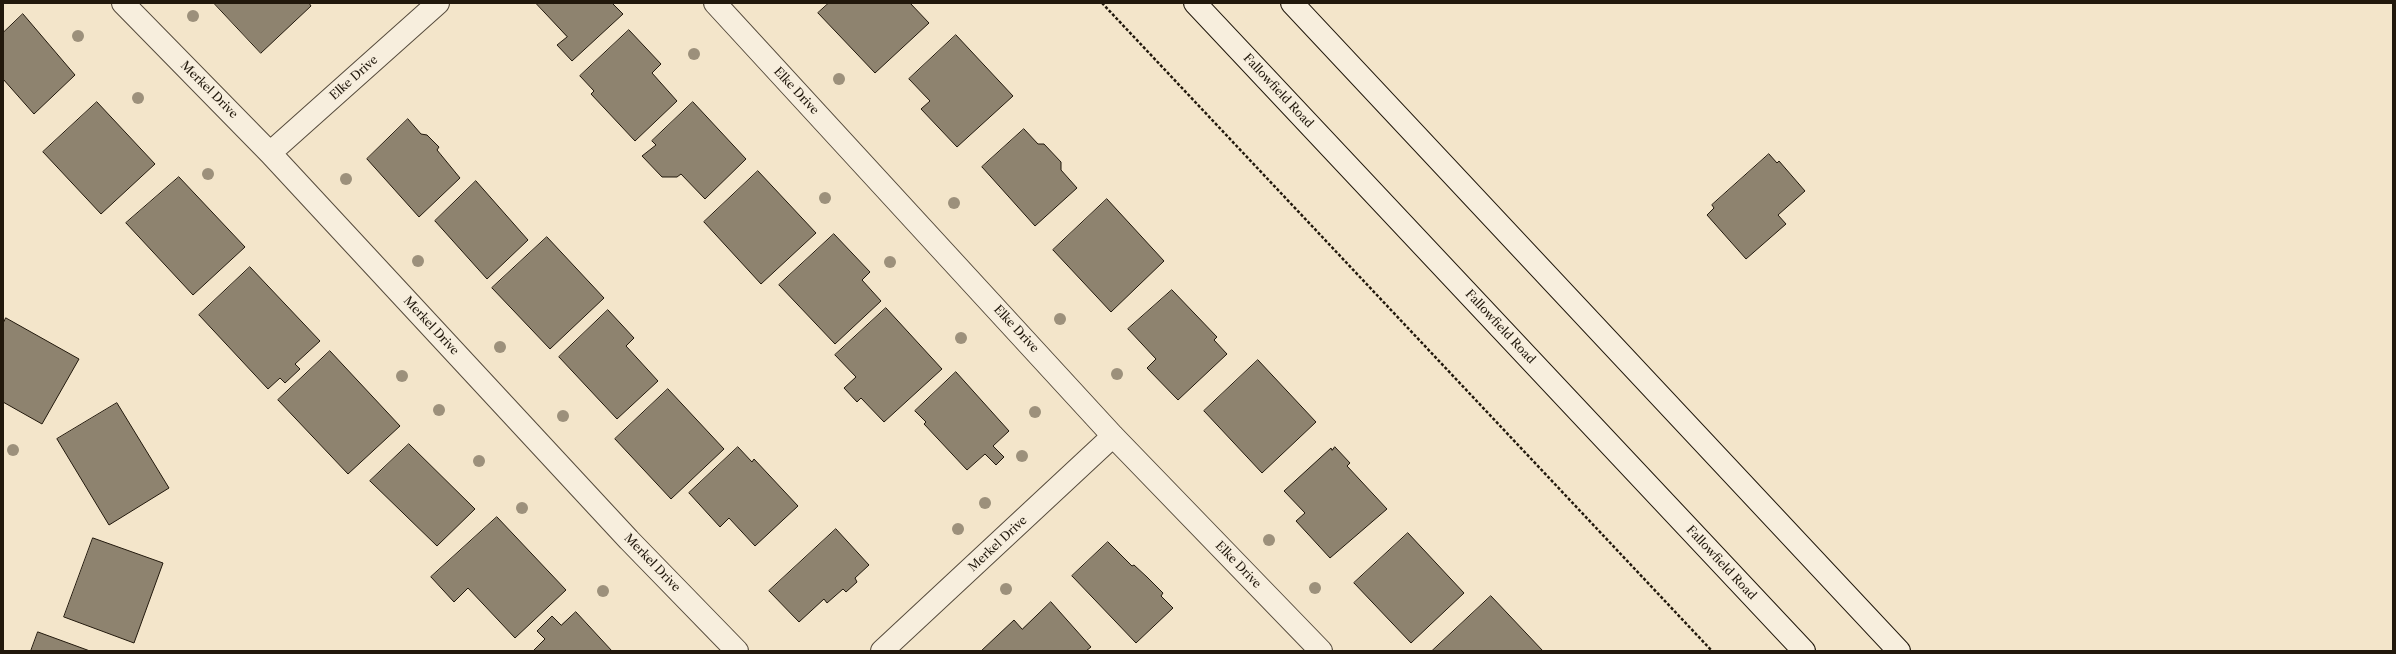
<!DOCTYPE html>
<style>
body{margin:0}
#map{position:relative;width:2396px;height:654px;overflow:hidden;background:#f3e5ca;font-family:"Libre Caslon Text",serif}
canvas{display:block}
.frame{position:absolute;inset:0;border:4px solid #21180c;pointer-events:none}
</style>
<div id="map">
<canvas width="2396" height="654"></canvas>
<div class="frame"></div>
</div>
<script>
const g = document.querySelector('canvas').getContext('2d');
g.lineJoin = 'round';
function fillPath(path, color) { g.fillStyle = color; g.fill(path, 'evenodd'); }
function stroke(path, color, width, dash) { g.strokeStyle = color; g.lineWidth = width; g.lineCap = dash ? 'butt' : 'round'; g.setLineDash(dash || []); g.stroke(path); }
function write(font, color, halo, rows, align = 'center') {
  g.font = font + ' "Libre Caslon Text",serif'; g.lineWidth = 3; g.setLineDash([]); g.textBaseline = 'middle'; g.strokeStyle = halo; g.fillStyle = color; for (const [text, x, y, turn = 0] of rows) {
    g.save(); g.translate(x, y); g.rotate((+turn || 0) * Math.PI / 180); g.textAlign = isNaN(turn) ? turn : align; if (halo) g.strokeText(text, 0, 0); g.fillText(text, 0, 0); g.restore();
  }
}
const building = new Path2D(`
 M214 3H309L311 6 261 53Z
 M536 3H612L623 14 572 61 557 45 567 37Z
 M829 3H910L929 23 875 73 818 13Z
 M23 14 75 75 34 114 3 79V33Z
 M629 30 661 64 652 73 677 101 635 141 591 94 594 91 580 76Z
 M956 35 1013 96 957 147 921 109 930 101 909 79Z
 M97 102 155 164 101 214 43 152Z
 M693 102 746 159 705 199 681 174 677 177H662L642 156 656 145 652 141Z
 M408 119 421 134 427 135 439 147 437 150 460 178 419 217 367 159Z
 M1024 129 1038 144H1044L1061 162V170L1077 188 1035 226 982 167Z
 M1769 154 1777 163 1779 161 1805 191 1778 215 1786 224 1746 259 1707 215 1714 208 1712 205Z
 M758 171 816 233 761 284 704 222Z
 M179 177 245 247 193 295 126 223Z
 M476 181 528 240 487 279 435 221Z
 M1107 199 1164 261 1111 312 1053 250Z
 M834 234 870 272 862 280 881 301 835 344 779 285Z
 M547 237 604 298 550 349 492 288Z
 M250 267 320 341 295 364 300 369 285 383 280 378 268 389 199 315Z
 M1172 290 1217 337 1214 340 1227 354 1178 400 1147 368 1156 359 1128 329Z
 M886 308 942 369 884 422 861 398 857 402 844 388 856 377 835 355Z
 M608 310 634 338 626 346 658 381 617 419 559 357Z
 M6 318 79 359 42 424 3 402V324Z
 M330 351 400 426 348 474 278 400Z
 M1258 360 1316 422 1262 473 1204 411Z
 M956 372 1009 431 993 446 1004 457 996 465 985 454 967 470 924 424 926 422 915 411Z
 M668 389 724 449 671 499 615 439Z
 M117 403 169 488 109 525 57 439Z
 M409 444 475 509 437 546 370 481Z
 M738 447 752 462 754 459 798 506 755 546 729 518 720 527 689 493Z
 M1335 447 1350 463 1347 466 1387 509 1330 558 1296 521 1305 513 1284 491 1331 448 1332 450Z
 M497 517 566 590 515 638 468 588 454 602 431 577Z
 M836 529 869 565 855 578 857 582 846 592 843 589 827 603 824 599 799 622 769 591Z
 M1408 533 1464 593 1411 643 1354 583Z
 M93 538 163 563 134 643 64 617Z
 M1108 542 1132 566 1134 565 1147 577 1163 593 1161 596 1173 608 1136 643 1072 576Z
 M1491 596 1543 651H1432Z
 M1051 602 1091 647 1086 651H981L1014 620 1022 629Z
 M576 612 612 651H533L545 639 537 631 552 616 561 625Z
 M38 632 90 651H31Z`);
fillPath(building, '#8e836f');
stroke(building, '#21180c', 1);
const minor = new Path2D(`
 M123 3 270 153 629 540 737 651
 M715 3 1113 436 1321 651
 M270 153 438 3
 M882 651 1113 436`);
const secondary = new Path2D(`
 M1195 3 1804 651
 M1292 3 1899 651`);
stroke(minor, '#564b3c', 24);
stroke(secondary, '#21180c', 24);
stroke(new Path2D(`
 M1102 3 1712 651`), '#21180c', 2.5, [3, 2]);
stroke(minor, '#f7eedd', 22);
stroke(secondary, '#f7eedd', 22);
g.fillStyle = '#9c907b';
for (const [x, y] of [
 [193,16],
 [78,36],
 [694,54],
 [839,79],
 [138,98],
 [208,174],
 [346,179],
 [825,198],
 [954,203],
 [418,261],
 [890,262],
 [1060,319],
 [961,338],
 [500,347],
 [1117,374],
 [402,376],
 [439,410],
 [1035,412],
 [563,416],
 [13,450],
 [1022,456],
 [479,461],
 [985,503],
 [522,508],
 [958,529],
 [1269,540],
 [1315,588],
 [1006,589],
 [603,591]
]) { g.beginPath(); g.arc(x, y, 6, 0, 2 * Math.PI); g.fill(); }
write('12px', '#21180c', '#f7eedd', [
 ["Elke Drive",354,78,-42],
 ["Merkel Drive",209,90,45],
 ["Elke Drive",796,91,47],
 ["Fallowfield Road",1278,91,47],
 ["Merkel Drive",431,326,47],
 ["Fallowfield Road",1500,327,47],
 ["Elke Drive",1016,329,47],
 ["Merkel Drive",998,544,-43],
 ["Merkel Drive",652,563,46],
 ["Fallowfield Road",1721,563,47],
 ["Elke Drive",1238,565,46]
]);
</script>
